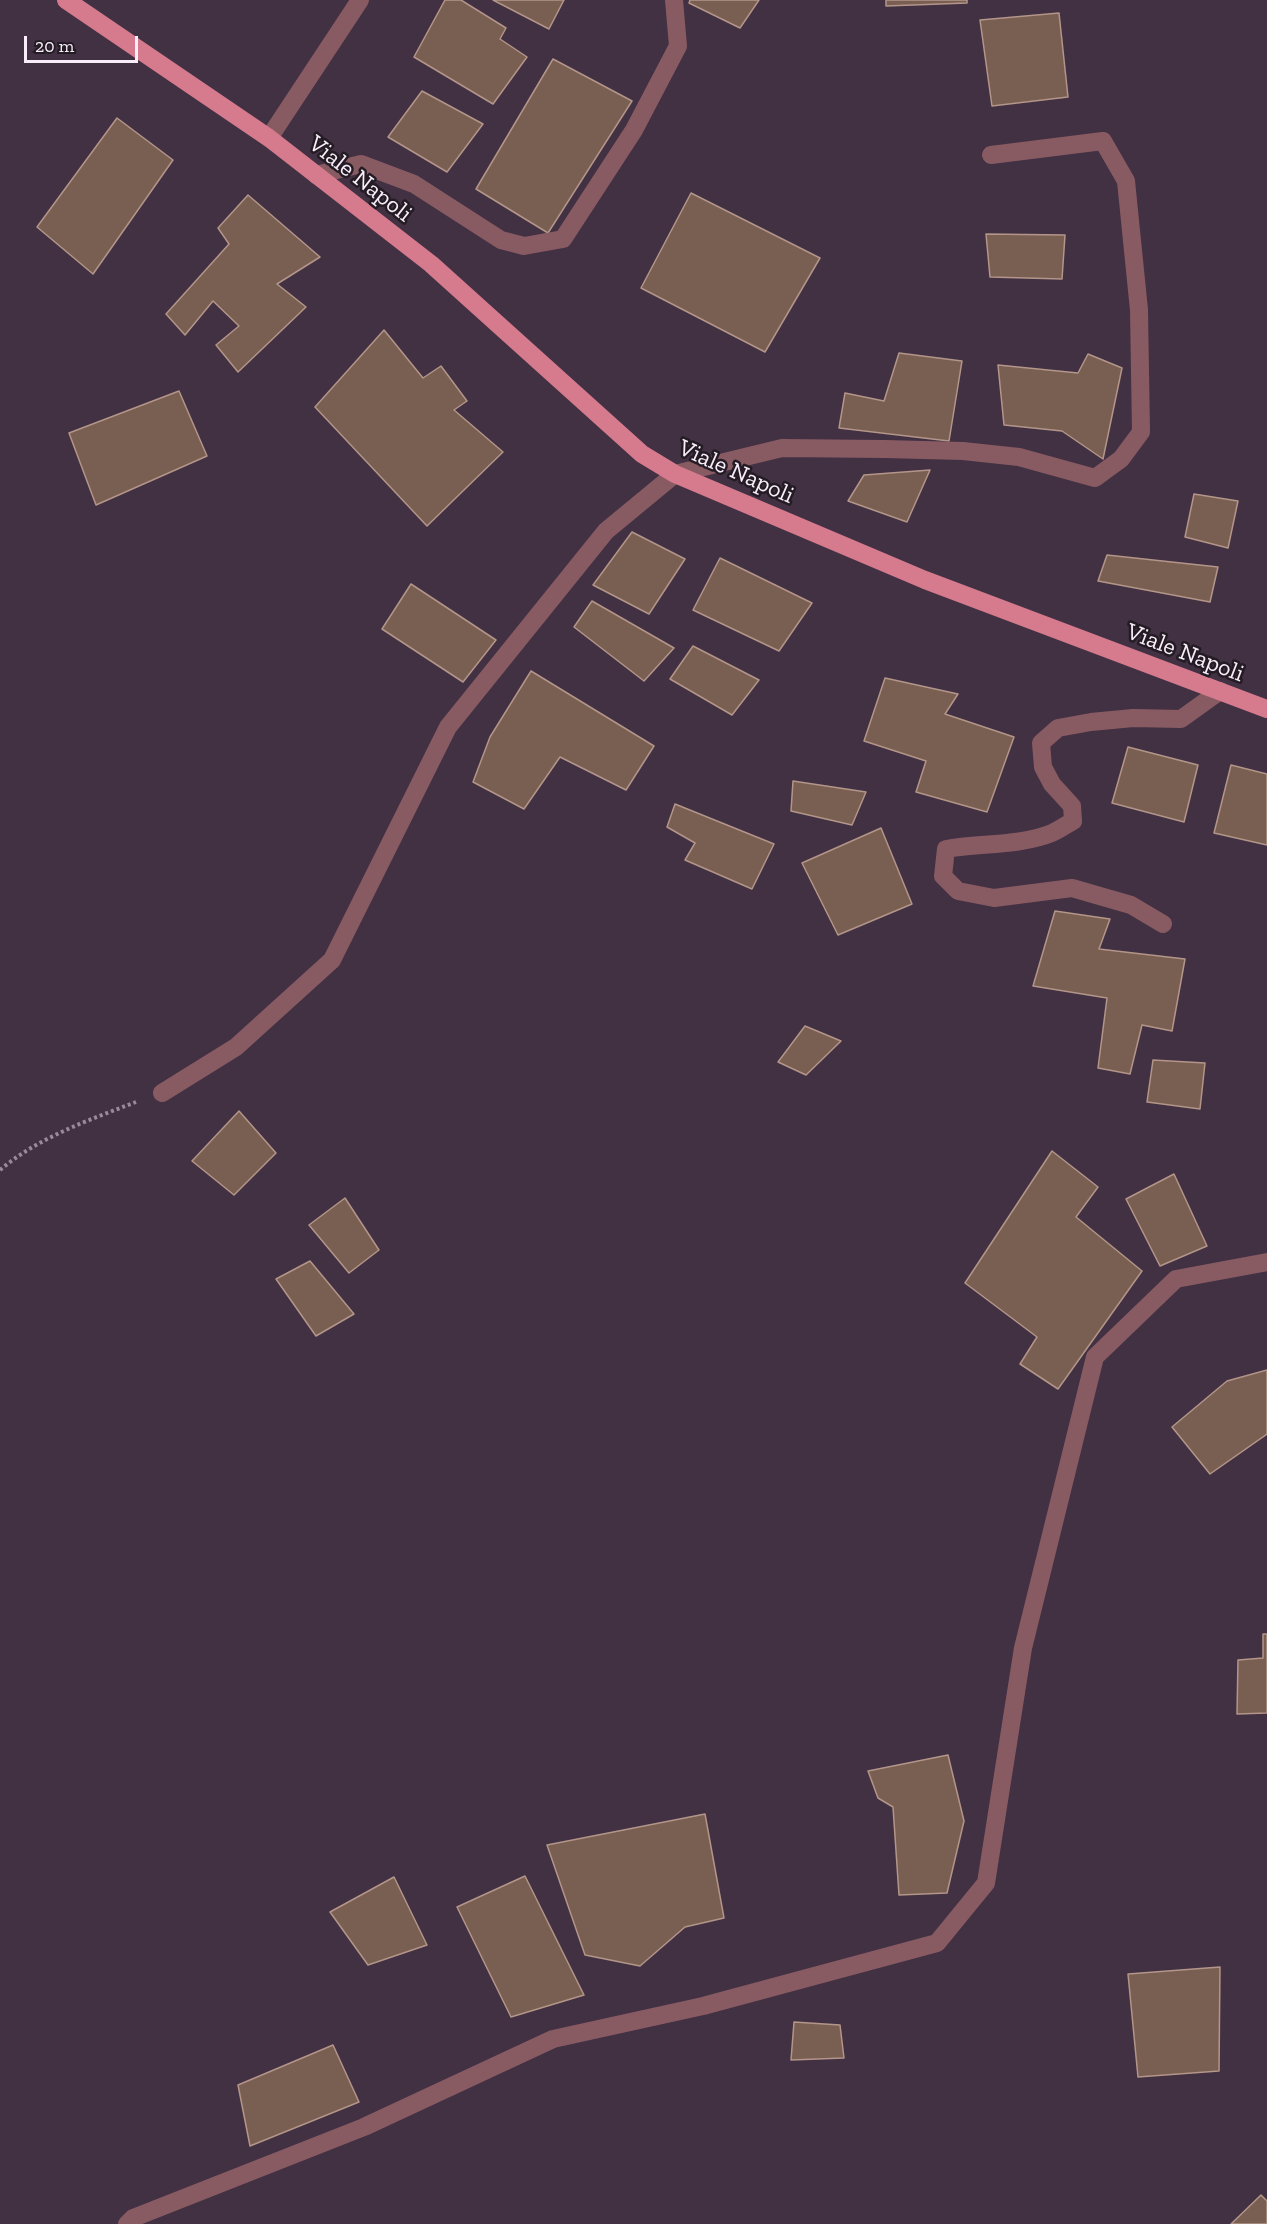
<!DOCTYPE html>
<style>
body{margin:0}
#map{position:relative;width:1267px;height:2224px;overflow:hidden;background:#423043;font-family:"Zilla Slab",serif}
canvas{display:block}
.scale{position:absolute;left:24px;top:36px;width:114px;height:27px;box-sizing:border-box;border:3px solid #f8edf9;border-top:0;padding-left:8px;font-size:18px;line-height:21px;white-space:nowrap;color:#f8edf9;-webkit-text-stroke:4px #241c24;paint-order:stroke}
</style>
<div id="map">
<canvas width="1267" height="2224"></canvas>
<div class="scale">20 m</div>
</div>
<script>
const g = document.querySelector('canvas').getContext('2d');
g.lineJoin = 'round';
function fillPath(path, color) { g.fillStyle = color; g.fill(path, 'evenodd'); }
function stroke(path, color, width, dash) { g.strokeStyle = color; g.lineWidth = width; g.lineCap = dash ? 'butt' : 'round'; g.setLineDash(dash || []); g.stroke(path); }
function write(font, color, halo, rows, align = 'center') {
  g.font = font + ' "Zilla Slab",serif'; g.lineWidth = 5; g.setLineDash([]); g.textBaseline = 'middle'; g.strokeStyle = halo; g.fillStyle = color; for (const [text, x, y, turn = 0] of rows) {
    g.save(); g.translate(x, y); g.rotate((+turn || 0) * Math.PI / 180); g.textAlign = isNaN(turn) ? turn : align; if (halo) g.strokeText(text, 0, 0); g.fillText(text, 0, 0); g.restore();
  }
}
const building = new Path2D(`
 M445 0H461L506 28 500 39 527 57 493 104 414 57Z
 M493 0H564L549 29Z
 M690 0H759L740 28 689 3Z
 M886 0H967V3L886 6Z
 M1059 13 1068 97 992 106 980 20Z
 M553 59 632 101 548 233 476 189Z
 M422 91 483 124 447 172 388 137Z
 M117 118 173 160 93 274 37 227Z
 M691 193 820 258 765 352 641 288Z
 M248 195 320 257 277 284 306 307 238 372 216 345 239 326 213 301 185 335 166 314 229 244 218 228Z
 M986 234 1065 235 1062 279 990 277Z
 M384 330 423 378 441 366 467 401 454 410 503 452 427 526 315 407Z
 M899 353 962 361 949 441 839 428 845 393 884 401Z
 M1088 354 1122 368 1103 459 1062 431 1004 425 998 365 1078 373Z
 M179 391 207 456 96 505 69 433Z
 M930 470 907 522 848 501 864 475Z
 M1194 494 1238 501 1228 548 1185 537Z
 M632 532 685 559 649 614 593 585Z
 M1107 555 1218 567 1210 602 1098 581Z
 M720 558 812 603 779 651 693 610Z
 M411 584 496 640 463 682 382 629Z
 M592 601 674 648 644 681 574 627Z
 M693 646 759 680 732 715 670 679Z
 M531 671 654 746 626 790 560 757 524 809 473 782 490 737Z
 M885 678 958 694 945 714 1014 737 987 812 916 792 926 761 864 741Z
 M1128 747 1198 765 1184 822 1112 803Z
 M1231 765 1267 774V845L1214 833Z
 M793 781 866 792 852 825 791 811Z
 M675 804 774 844 752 889 685 860 695 843 667 827Z
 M881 828 912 904 838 935 802 863Z
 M1055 911 1110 919 1099 949 1185 959 1172 1031 1142 1025 1130 1074 1098 1068 1107 998 1033 986Z
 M805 1026 841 1041 806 1075 778 1062Z
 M1153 1060 1205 1063 1200 1109 1147 1102Z
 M239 1111 276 1153 234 1195 192 1161Z
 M1052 1151 1098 1187 1076 1217 1142 1271 1058 1389 1020 1364 1037 1337 965 1283Z
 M1174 1174 1207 1246 1160 1266 1126 1199Z
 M345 1198 379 1250 349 1273 309 1225Z
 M310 1261 354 1314 316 1336 276 1279Z
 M1267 1370V1434L1210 1474 1172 1427 1227 1381Z
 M1263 1634H1267V1713L1237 1714 1238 1660 1263 1658Z
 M948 1755 964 1821 947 1893 899 1895 893 1807 878 1798 868 1771Z
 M705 1814 724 1918 685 1927 640 1966 585 1955 547 1845Z
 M525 1876 584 1995 511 2017 457 1907Z
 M394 1877 427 1945 368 1965 330 1912Z
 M1220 1967 1219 2071 1138 2077 1128 1974Z
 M794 2022 840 2025 844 2058 791 2060Z
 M333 2045 359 2102 250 2146 238 2085Z
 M1261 2195 1267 2201V2224H1231Z`);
fillPath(building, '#795f52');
stroke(building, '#b39689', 1.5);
stroke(new Path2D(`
 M0 1170C39 1137 89 1120 136 1102`), '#998a9a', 4, [3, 3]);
stroke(new Path2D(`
 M269 138 360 0
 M316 175 361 164 414 184 501 240 524 246 563 239 634 130 678 46 674 0
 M1163 924 1131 905 1072 888 994 898 958 891 943 876 946 849C980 843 1020 846 1052 833 1059 830 1066 825 1073 821L1072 806 1052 784 1043 767 1041 743 1058 728 1091 722 1133 718 1181 719 1220 691
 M162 1093 236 1047 332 960 448 727 606 531 675 474 782 448 884 449 963 451 1019 457 1095 478 1121 459 1141 432 1139 310 1126 181 1103 141 991 155
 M127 2224 133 2218 364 2127 553 2039 703 2006 937 1943 986 1883 1023 1648 1095 1357 1176 1279 1267 1262`), '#885b63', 18);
stroke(new Path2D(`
 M66 0 269 138 431 264 642 454 675 474 925 580 1267 709`), '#d67a8d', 18);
write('24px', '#f8edf9', '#241c24', [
 ["Viale Napoli",360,179,38],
 ["Viale Napoli",736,472,24],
 ["Viale Napoli",1185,653,21]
]);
</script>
